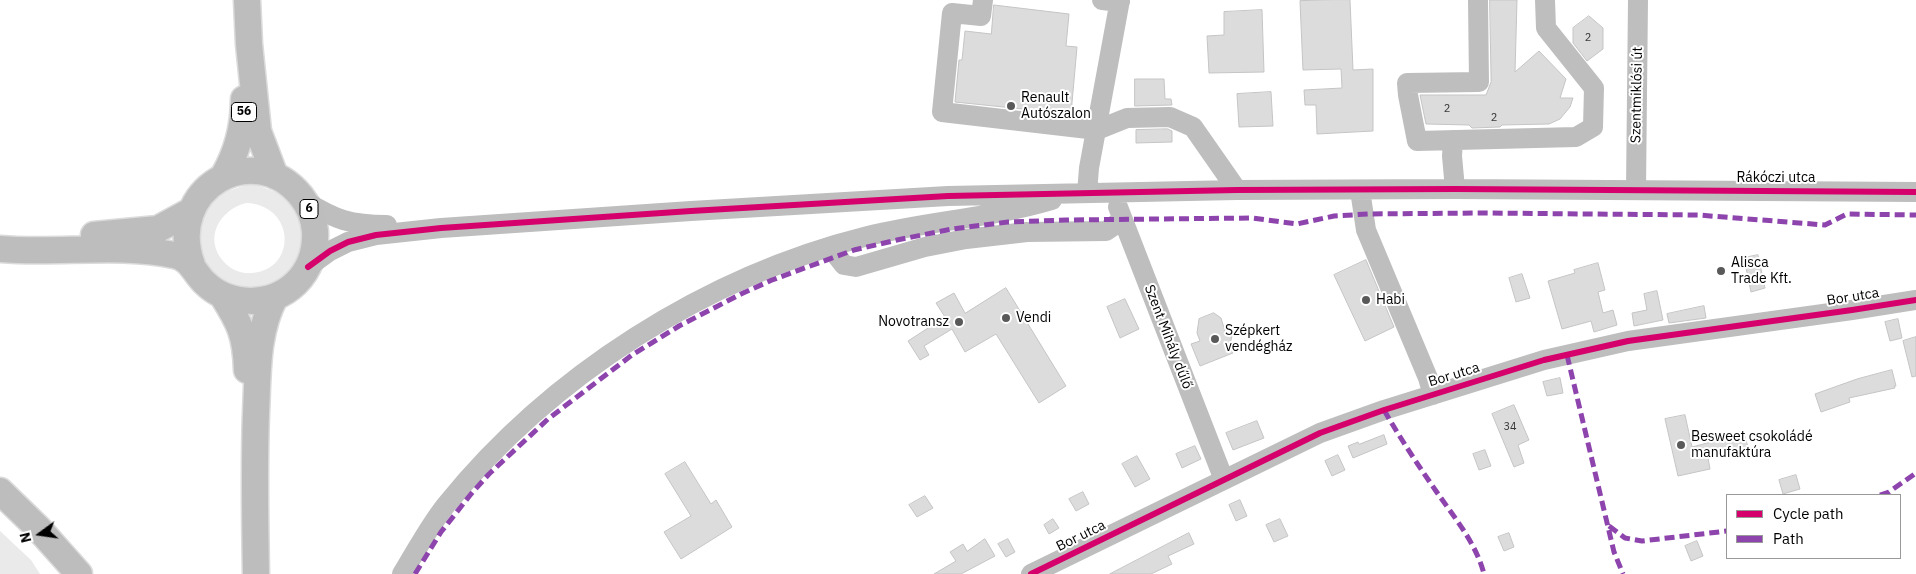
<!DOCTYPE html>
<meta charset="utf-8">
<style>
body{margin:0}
#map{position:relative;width:1916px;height:574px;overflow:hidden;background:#fff;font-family:"IBM Plex Sans",sans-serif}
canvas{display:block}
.legend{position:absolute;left:1726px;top:494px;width:175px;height:65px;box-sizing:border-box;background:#fff;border:1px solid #999;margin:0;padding:6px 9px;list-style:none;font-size:15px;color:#000}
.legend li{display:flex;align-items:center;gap:10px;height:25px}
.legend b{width:25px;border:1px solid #999}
.north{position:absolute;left:15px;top:509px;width:50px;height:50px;-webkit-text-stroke:4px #fff;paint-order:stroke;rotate:256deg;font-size:14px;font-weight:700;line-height:20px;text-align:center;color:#000}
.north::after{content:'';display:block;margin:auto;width:18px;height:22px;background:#000;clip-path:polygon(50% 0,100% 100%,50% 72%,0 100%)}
</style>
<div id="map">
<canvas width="1916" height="574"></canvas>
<ul class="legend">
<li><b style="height:6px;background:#d6006c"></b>Cycle path</li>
<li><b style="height:6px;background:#8e44ad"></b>Path</li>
</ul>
<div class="north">N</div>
</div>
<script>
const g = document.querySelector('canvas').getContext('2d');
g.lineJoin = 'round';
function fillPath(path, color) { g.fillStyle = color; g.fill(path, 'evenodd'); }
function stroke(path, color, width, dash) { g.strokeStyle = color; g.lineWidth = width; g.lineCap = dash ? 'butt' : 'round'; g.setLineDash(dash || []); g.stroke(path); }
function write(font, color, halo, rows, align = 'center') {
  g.font = font + ' "IBM Plex Sans",sans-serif'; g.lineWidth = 4; g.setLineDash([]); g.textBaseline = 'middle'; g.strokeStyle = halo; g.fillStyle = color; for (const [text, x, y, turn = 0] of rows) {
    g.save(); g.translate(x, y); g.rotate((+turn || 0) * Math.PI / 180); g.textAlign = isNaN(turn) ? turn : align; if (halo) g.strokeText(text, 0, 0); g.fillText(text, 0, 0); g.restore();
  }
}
fillPath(new Path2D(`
 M246 185H257L278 193 295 208 303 229V251L285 279 256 292 236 290 204 266 198 229 208 206 225 192ZM246 203C296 205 297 270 252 273 242 274 231 270 224 262 203 239 219 210 246 203Z
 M0 531 31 560 40 574H0Z`), '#eaeaea');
const building = new Path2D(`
 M1350 0 1353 70 1373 69V131L1317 134 1316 105H1305L1304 90 1342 88 1341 69 1303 70 1300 1Z
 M1490 0H1517L1515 72 1539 51 1566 79 1560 98H1573L1570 107 1560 119 1549 124 1502 125 1500 127 1472 128 1469 125 1426 124 1420 95H1486L1491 82Z
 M994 5 1069 14 1066 46 1077 47 1071 114 955 102 959 60H962L965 31 991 34Z
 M1262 10 1264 72 1209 73 1207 36 1224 35V12Z
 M1589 16 1603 28V49L1587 61 1573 43V28Z
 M1135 79H1164L1165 99H1171L1172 105 1135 106Z
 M1271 92 1273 126 1239 127 1237 94Z
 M1168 129 1172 131V142L1136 143V130Z
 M1758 255 1765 288 1751 292 1744 258Z
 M1366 260 1394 327 1365 341 1334 275Z
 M1598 263 1605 290 1598 292 1603 313 1613 310 1617 325 1594 332 1591 321 1562 329 1548 281 1575 273 1574 270Z
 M1522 274 1530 298 1516 302 1509 278Z
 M1006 288 1066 386 1039 403 996 334 965 352 952 329 924 346 929 355 920 360 908 341 945 317 936 303 954 293 965 313Z
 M1657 291 1663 320 1634 326 1632 313 1647 310 1644 294Z
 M1125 299 1139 329 1120 338 1107 307Z
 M1704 306 1706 318 1669 323 1667 314Z
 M1214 313 1221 318 1225 331 1229 332 1232 336 1230 344 1233 353 1200 366 1191 344 1200 341 1197 333 1199 319Z
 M1898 319 1902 338 1890 341 1885 322Z
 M1916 337V376L1912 377 1903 341Z
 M1892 370 1896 386H1894L1895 388 1849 398 1850 402 1821 412 1815 394 1857 379Z
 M1560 378 1563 393 1547 396 1543 382Z
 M1514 405 1529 440 1518 445 1524 463 1514 467 1492 414Z
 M1685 415 1692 447 1722 439V437L1743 431 1748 447 1708 458 1710 469 1678 476 1665 419Z
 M1257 421 1264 438 1233 450 1226 433Z
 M1384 435 1387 444 1353 458 1348 446 1358 442 1359 444Z
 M1195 446 1201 459 1182 468 1176 454Z
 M1485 450 1491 466 1479 470 1473 454Z
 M1338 455 1345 470 1332 476 1325 461Z
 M1137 456 1150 479 1135 487 1122 464Z
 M685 462 711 504 716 500 732 527 681 559 664 532 691 516 665 474Z
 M1796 475 1800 489 1783 494 1779 480Z
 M1083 492 1089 504 1076 511 1069 499Z
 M925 496 933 508 917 517 909 505Z
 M1240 500 1247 516 1236 521 1229 505Z
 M1053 519 1059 528 1049 534 1044 525Z
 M1280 519 1288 536 1274 542 1266 525Z
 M1189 533 1194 544 1168 556 1172 564 1151 574H1110Z
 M1509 533 1514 547 1504 551 1498 537Z
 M985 539 995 556 961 574H934L956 561 950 552 963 544 967 551Z
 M1008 539 1015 552 1006 557 998 544Z
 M1697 541 1703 556 1691 561 1685 546Z`);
fillPath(building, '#dcdcdc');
stroke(building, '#c5c5c5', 1);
const major = new Path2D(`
 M247 0 249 44 258 131 275 176
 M223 177C237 153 244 127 244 99
 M94 235 158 229 191 211
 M0 249C57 254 119 243 174 255 190 258 194 272 204 282 229 307 271 307 296 283 310 269 316 250 315 231 314 219 309 206 301 196 254 138 164 188 192 265
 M222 295C240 323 246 336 247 370
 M0 491 38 528 79 574
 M256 574C255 520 254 467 256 413 258 373 256 333 275 297`);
stroke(major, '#dbdbdb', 29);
stroke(new Path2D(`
 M983 0 981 16 952 13 942 112 1097 130 1127 118 1170 117 1193 127 1237 190
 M1102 0 1120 2
 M1478 0 1479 82 1407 83 1408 95 1417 141 1576 137 1593 127 1594 88 1546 28 1545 0
 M1453 140 1452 156 1455 189
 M1636 189 1638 0
 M1360 190 1366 230 1428 378 1433 395
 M1087 193 1089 168 1120 0
 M305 201C336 220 350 225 387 225
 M1118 207 1224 480
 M830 247 844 265 856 267 925 247 966 239 1027 232 1106 231 1122 220
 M308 267 330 251 348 242 376 235 441 228 691 211 948 196 1237 190 1455 189 1916 192
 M402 574C416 551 430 525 446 505 551 375 707 276 868 236 928 221 992 218 1052 200
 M1031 574 1320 433 1384 410 1544 360 1628 341 1852 310 1916 300`), '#bebebe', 20);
stroke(major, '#bdbdbd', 26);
stroke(new Path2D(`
 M1567 355 1614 552 1623 574
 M1384 410C1400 438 1418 465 1436 491 1454 517 1476 543 1484 574
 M1880 495 1889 492 1916 473
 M1609 526 1625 538 1642 541 1727 531
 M415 574 441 532 471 494 489 474 548 419 632 355 679 326 741 294 772 280 854 250 897 240 952 229 1008 222 1066 220 1252 218 1297 224 1334 216 1368 214 1484 213 1698 215 1825 225 1847 214 1916 215`), '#8e44ad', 5, [10, 5]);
stroke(new Path2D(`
 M308 267 330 251 348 242 376 235 441 228 691 211 948 196 1237 190 1455 189 1916 192
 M1031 574 1320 433 1384 410 1544 360 1628 341 1852 310 1916 300`), '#d6006c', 6);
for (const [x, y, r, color] of [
 [1011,106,5,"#595959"],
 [1721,271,5,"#595959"],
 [1366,300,5,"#595959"],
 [1006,318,5,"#595959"],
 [959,322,5,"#595959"],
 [1215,339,5,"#595959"],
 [1681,445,5,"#595959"]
]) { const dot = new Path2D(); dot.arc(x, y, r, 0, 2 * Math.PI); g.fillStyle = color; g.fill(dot); stroke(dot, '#fff', 2); }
write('11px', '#373737', null, [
 ["2",1588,38],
 ["2",1447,109],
 ["2",1494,118],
 ["34",1510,427]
]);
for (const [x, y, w] of [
 [244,112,25],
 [309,209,18]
]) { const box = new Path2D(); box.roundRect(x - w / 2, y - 9.5, w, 19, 4); g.fillStyle = '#fff'; g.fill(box); stroke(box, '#000', 1); }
write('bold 12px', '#000', null, [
 ["56",244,112],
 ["6",309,209]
]);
write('14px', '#000', '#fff', [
 ["Szentmiklósi út",1637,95,-89],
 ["Rákóczi utca",1776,178],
 ["Bor utca",1853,297,-9],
 ["Szent Mihály dűlő",1168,337,69],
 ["Bor utca",1454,375,-17],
 ["Bor utca",1081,536,-26]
]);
write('14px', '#000', '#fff', [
 ["Renault",1021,98],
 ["Autószalon",1021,114],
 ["Alisca",1731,263],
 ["Trade Kft.",1731,279],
 ["Habi",1376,300],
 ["Vendi",1016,318],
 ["Novotransz",949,322,"right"],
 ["Szépkert",1225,331],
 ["vendégház",1225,347],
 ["Besweet csokoládé",1691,437],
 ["manufaktúra",1691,453]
], 'left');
</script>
